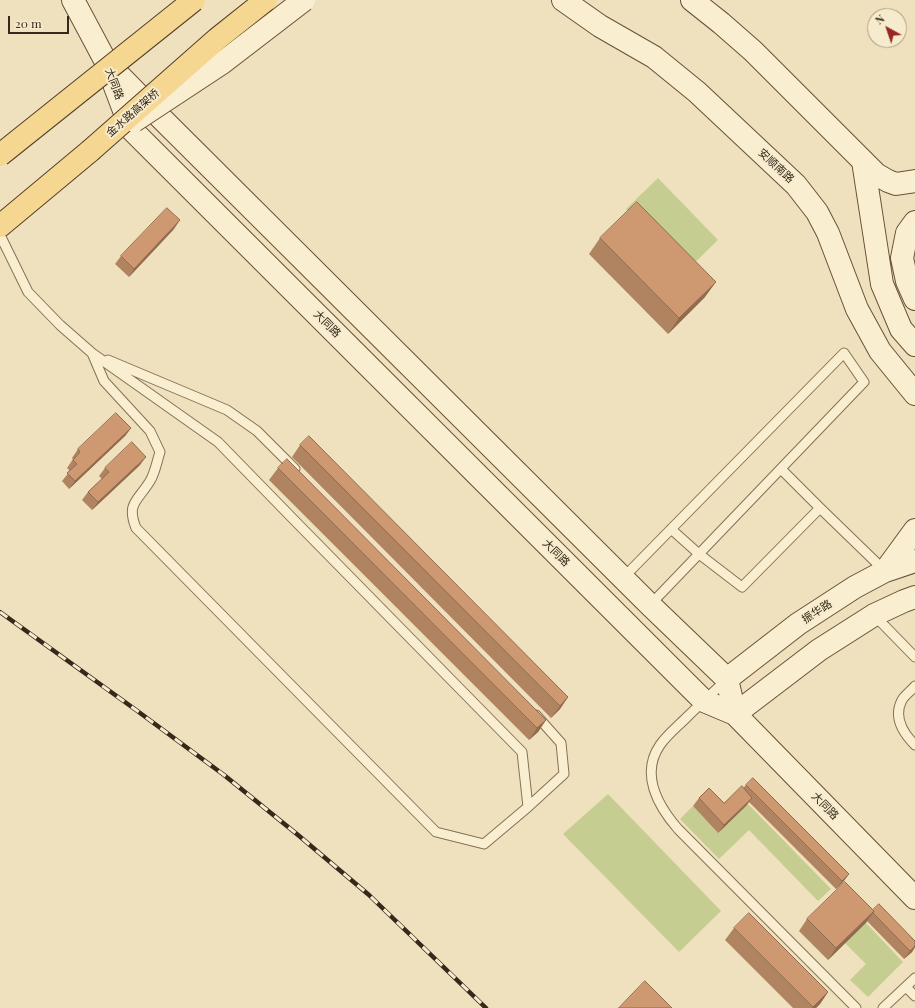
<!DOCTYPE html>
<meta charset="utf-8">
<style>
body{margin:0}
#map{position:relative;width:915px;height:1008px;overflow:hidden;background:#efe1bd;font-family:"Playfair Display",serif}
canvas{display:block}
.north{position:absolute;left:867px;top:8px;width:40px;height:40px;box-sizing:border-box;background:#f6ebcc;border:1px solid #a99d85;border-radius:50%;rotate:320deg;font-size:11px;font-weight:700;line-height:16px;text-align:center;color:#36281b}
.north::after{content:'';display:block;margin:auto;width:14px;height:18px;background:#982524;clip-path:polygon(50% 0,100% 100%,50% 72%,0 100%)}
.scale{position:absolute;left:8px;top:16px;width:61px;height:18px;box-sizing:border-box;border:2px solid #36281b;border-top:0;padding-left:5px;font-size:12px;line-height:14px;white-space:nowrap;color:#36281b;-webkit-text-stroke:3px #f6ebcc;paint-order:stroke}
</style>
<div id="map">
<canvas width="915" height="1008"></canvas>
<div class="north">N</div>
<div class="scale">20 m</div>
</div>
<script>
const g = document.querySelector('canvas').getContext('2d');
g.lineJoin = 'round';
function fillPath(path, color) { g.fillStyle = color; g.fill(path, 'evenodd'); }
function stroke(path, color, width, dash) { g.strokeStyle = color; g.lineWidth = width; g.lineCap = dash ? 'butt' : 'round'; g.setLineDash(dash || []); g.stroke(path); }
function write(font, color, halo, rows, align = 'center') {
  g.font = font + ' "Playfair Display","Noto Sans SC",serif'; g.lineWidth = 4; g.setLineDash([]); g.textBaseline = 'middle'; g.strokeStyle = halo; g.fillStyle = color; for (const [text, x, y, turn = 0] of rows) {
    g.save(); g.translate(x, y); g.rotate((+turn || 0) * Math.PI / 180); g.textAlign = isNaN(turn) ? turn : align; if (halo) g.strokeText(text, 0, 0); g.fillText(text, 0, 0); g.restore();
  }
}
fillPath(new Path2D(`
 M658 178 718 240 686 271 626 209Z
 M608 794 721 911 679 952 563 834Z
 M748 804 831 889 818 901 749 830 719 859 680 819 693 806 718 833Z
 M866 923 903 962 868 997 850 980 866 964 845 943Z`), '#c5cd91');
const lane = new Path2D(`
 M0 235 28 292 60 325 92 353 218 442 298 524 522 752 528 807 484 844 436 832 136 528C126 503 138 501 150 481 155 473 157 461 160 452L150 431 104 381 92 353
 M108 360 227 410 257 431 295 469
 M781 469 820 508 885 571
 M671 529 699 554 742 587 820 508
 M623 578 844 353 864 382 650 605
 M874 615 915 657
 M726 680C713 693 699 705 686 718 677 727 667 735 660 745 640 774 658 806 678 829L856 1008
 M915 686C911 691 905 695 902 700 893 717 903 733 915 745
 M528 807 564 774 561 743 536 715
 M906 987 915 996
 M883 1008 915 978`);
const secondary = new Path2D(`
 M73 0 105 60 131 129 704 701 735 714 819 650 874 615 904 601 915 597
 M563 0 600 26 654 57 697 92 796 185 817 212 828 233 857 309 880 351 915 394
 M692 0 721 23 753 51 876 174 888 181 896 184 915 181
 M111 67 153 110 650 605 727 679 735 714 915 898
 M863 161 882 284 901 329 915 345
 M915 222 907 233 902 258 907 281 915 299
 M885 571 915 530
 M727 679 798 624 855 587 885 571 915 561`);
const primary = new Path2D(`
 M0 226 90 151`);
stroke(lane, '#877056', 11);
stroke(secondary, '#685139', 24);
stroke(primary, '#543e2a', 24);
stroke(lane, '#faeed0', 9);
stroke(secondary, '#faeed0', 22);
stroke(primary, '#f5d792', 22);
const rail = new Path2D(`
 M0 612 136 710 224 775 298 835 369 895 486 1008`);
stroke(rail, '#36281b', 4.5);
stroke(rail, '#f6ebcc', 3, [9]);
const secondaryBridge = new Path2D(`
 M134 121 222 63 304 0`);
const primaryBridge = new Path2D(`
 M90 151 217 39 266 0
 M0 155 194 0`);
stroke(secondaryBridge, '#685139', 24, []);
stroke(primaryBridge, '#543e2a', 24, []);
stroke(secondaryBridge, '#faeed0', 22);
stroke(primaryBridge, '#f5d792', 22);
fillPath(new Path2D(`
 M174 229 129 277 115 264 121 256Z
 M600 238 705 297 668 334 589 254Z
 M131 428 125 436 69 489 62 481 70 471 67 468 73 459 72 458 78 449Z
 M300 445 568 697 560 709 551 718 292 457Z
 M140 465 92 510 82 500 88 492 102 479 99 476 105 468Z
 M278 468 546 720 538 732 529 740 269 480Z
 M746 785 849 874 843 882 836 889 749 802 746 806 718 833 693 806 699 798 724 803 743 788Z
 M873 910 915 941V947L912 952 904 959 867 921 828 960 799 931 807 919Z
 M734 928 828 992 820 1004 816 1008H793L725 940Z`), '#b18461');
fillPath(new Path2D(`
 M180 220 174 229 129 277 134 269Z
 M716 282 705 297 668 334 679 318Z
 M131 428 125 436 69 489 75 481Z
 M146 457 140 465 92 510 98 502Z
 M568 697 560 709 551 718 560 706Z
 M546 720 538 732 529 740 537 728Z
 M752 798 746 806 718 833 724 825Z
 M849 874 843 882 836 889 842 881Z
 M874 911 866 923 828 960 836 948Z
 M915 946V947L912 952 904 959 910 951Z
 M828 992 820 1004 816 1008H812Z`), '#906b4f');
const building = new Path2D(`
 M637 202 716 282 679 318 600 238Z
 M167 208 180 220 134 269 121 256Z
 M116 413 131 428 75 481 67 473 77 464 73 460 80 452 78 449Z
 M309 436 568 697 560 706 300 445Z
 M132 442 146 457 98 502 88 492 109 472 105 468Z
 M287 459 546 720 537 728 278 468Z
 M753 778 849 874 842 881 746 785Z
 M742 786 752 798 724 825 699 798 709 788 724 803Z
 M845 882 874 911 836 948 807 919Z
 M879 904 915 941V946L910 951 873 913 874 911 873 910Z
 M749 913 828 992 813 1007 734 928Z
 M645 981 672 1008H619Z`);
fillPath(building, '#ce9971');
stroke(building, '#906b4f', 1);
write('11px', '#36281b', '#f6ebcc', [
 ["大同路",114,84,69],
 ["金水路高架桥",133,113,-41],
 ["安顺南路",776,166,43],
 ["大同路",327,324,45],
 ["大同路",556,553,45],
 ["振华路",817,612,-33],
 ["大同路",825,806,46]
]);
</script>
